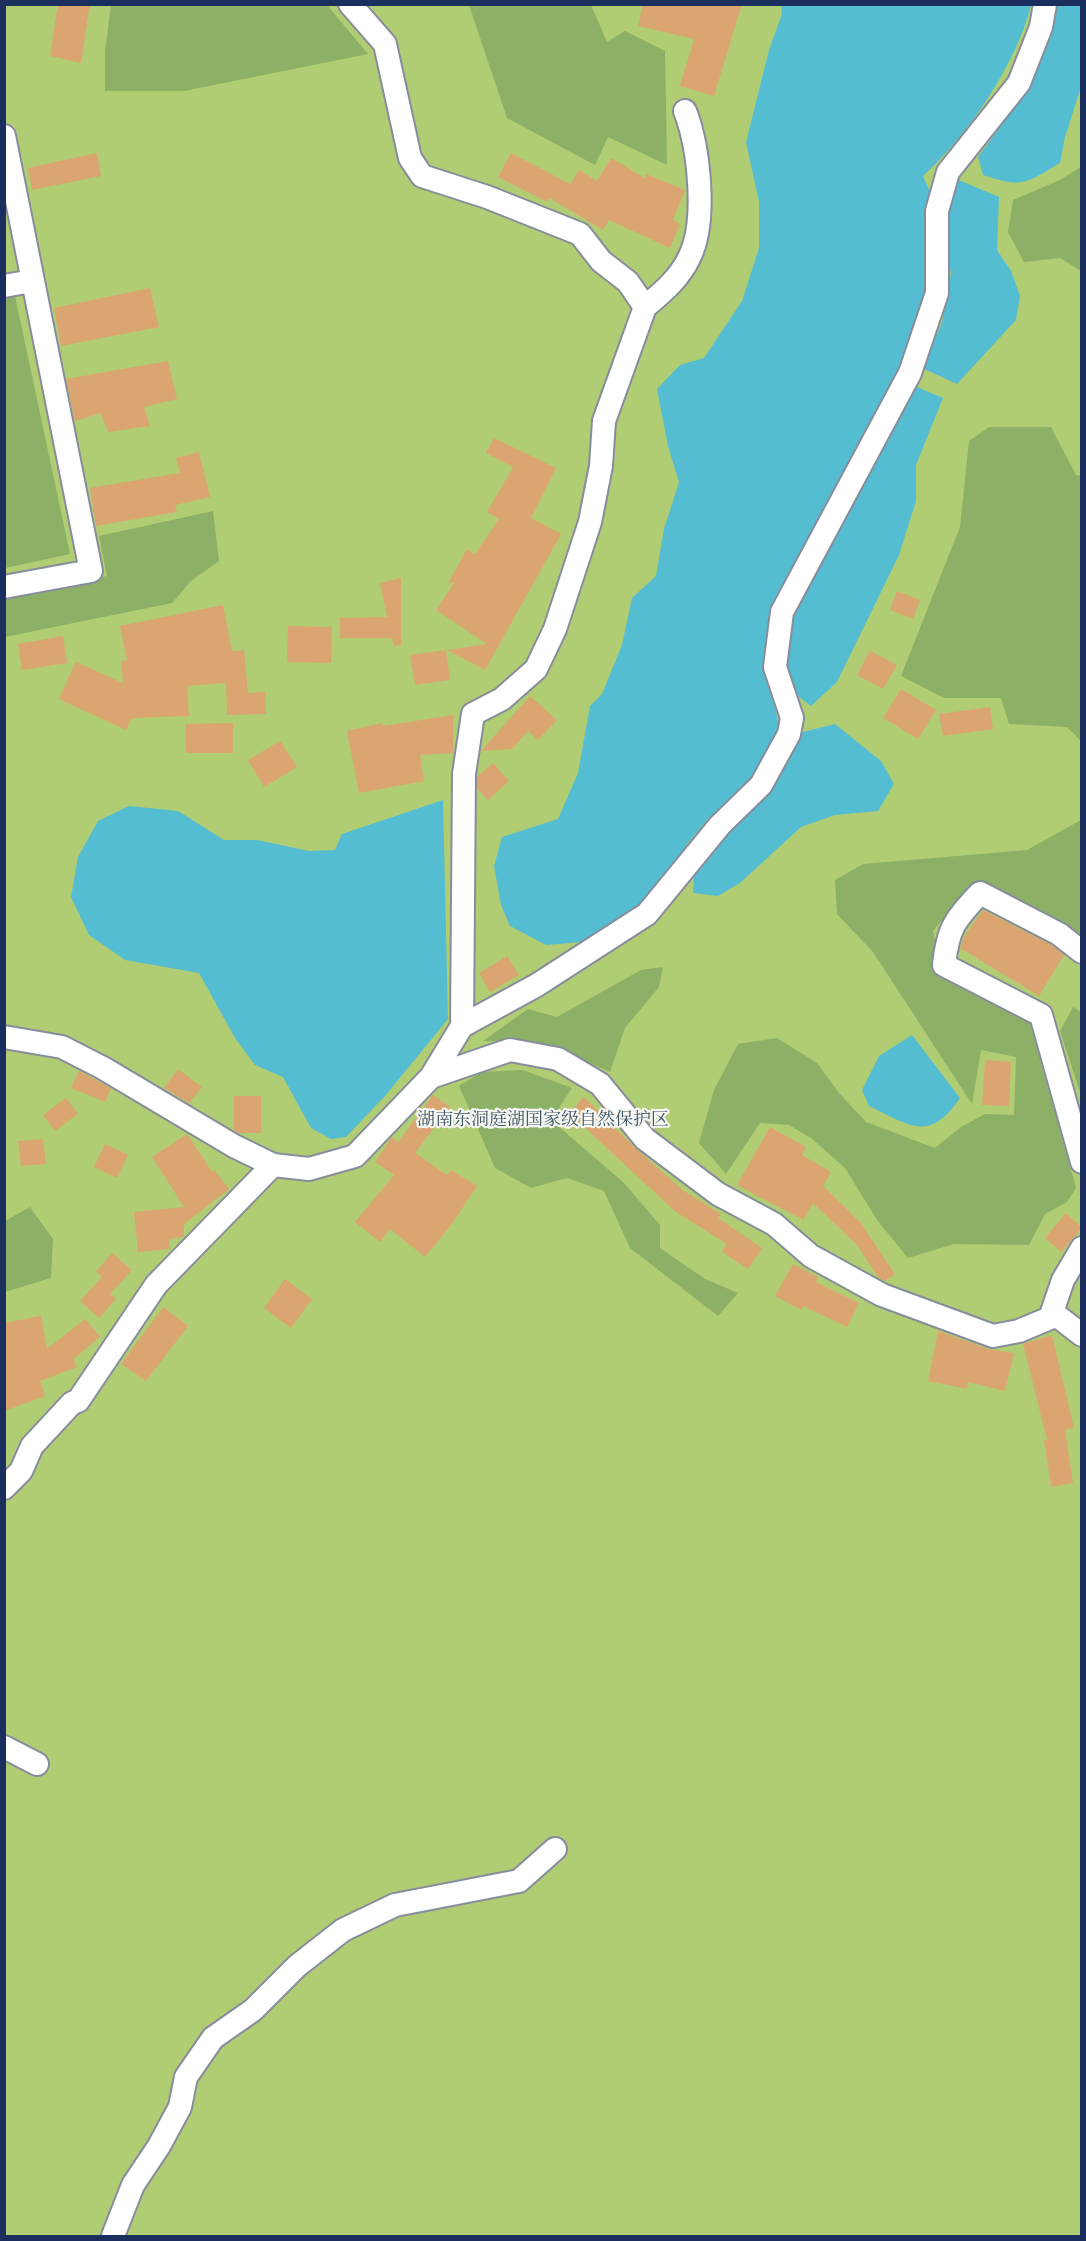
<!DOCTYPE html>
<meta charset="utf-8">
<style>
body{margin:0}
#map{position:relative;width:1086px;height:2241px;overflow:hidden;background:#f3ebda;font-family:"Libre Caslon Text",serif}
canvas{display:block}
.frame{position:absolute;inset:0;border:6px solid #1b2f5e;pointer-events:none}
</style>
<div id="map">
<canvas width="1086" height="2241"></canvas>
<div class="frame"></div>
</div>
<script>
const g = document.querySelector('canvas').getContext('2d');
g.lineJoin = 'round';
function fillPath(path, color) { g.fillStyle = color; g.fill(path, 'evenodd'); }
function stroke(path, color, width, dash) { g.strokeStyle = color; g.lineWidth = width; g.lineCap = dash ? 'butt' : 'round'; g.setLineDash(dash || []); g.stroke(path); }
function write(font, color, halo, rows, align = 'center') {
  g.font = font + ' "Libre Caslon Text","Noto Serif SC",serif'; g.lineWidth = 4.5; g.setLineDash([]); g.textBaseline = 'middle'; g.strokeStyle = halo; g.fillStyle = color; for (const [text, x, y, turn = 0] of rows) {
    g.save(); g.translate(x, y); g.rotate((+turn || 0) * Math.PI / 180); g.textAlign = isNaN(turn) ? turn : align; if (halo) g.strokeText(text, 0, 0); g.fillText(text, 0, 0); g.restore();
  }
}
fillPath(new Path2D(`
 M5 5H1081V2236H5Z`), '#b1cd73');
fillPath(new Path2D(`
 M111 5H327L368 54 184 91H105V51Z
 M469 5H591L607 42 625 31 665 51 667 165 608 137 595 165 507 118Z
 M1081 167V271L1060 258 1024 262 1008 232 1013 200 1060 180Z
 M15 296 70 554 5 568 4 298Z
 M989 427H1051L1076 475 1081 476V741L1067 727 1009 724 1001 698H944L901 676 960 527 969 441Z
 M213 511 219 561 191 581 172 603 5 637V597L107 576 99 536Z
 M1081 820V934L988 884 968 889 933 931 942 974 1029 1020 1076 1188 1067 1202 1045 1214 1029 1245 954 1244 908 1258 877 1220 845 1168 811 1138 789 1125 760 1123 726 1174 699 1143 714 1090 738 1044 777 1038 817 1063 839 1093 866 1122 935 1148 961 1127 985 1114 1014 1115 1016 1057 981 1050 972 1104 873 952 837 914 835 880 863 864 1027 850Z
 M663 967 659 987 625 1028 610 1072C562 1050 535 1042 483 1041L528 1009 557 1017 641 970Z
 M1073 1007 1081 1012V1095L1060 1031Z
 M523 1070 572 1088 551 1120 624 1183 660 1225V1248L705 1279 738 1293 718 1316 630 1248 604 1191 567 1178 531 1188 495 1168 459 1086 482 1072Z
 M30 1207 53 1239 51 1278 5 1292V1221Z`), '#8cb065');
fillPath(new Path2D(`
 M781 5H1031C1017 63 968 135 923 176L933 199 929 287 903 374 812 538 790 573 774 620 768 668 780 733 756 784 708 819 687 844 659 889 632 913 581 942 546 945 510 926 501 905 494 866 502 837 558 819 578 773 590 706 602 694 622 645 632 598 656 576 664 529 679 482 668 446 657 389 680 365 704 358 742 301 759 248V202L746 142 769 50 782 14Z
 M1057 5H1081V87L1065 137 1060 163C1025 184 1022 188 983 175L978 157C1013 110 1051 65 1057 5Z
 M954 178 999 197 997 250 1011 271 1020 296 1016 320 957 384 922 368 942 323 951 273 941 237Z
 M910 384 943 398 916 465V501L899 555 837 682 811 706 795 694 782 666 789 612Z
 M835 724 881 761 894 784 878 811 835 815 801 827 740 883 718 896 693 893 694 877 719 837 759 803 776 777 799 733Z
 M443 800 448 1019 385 1096 346 1137 331 1139 311 1128 283 1077 255 1065 235 1038 199 973 125 960 89 935 71 897 78 857 98 821 129 806 178 811 224 840H257L309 851 335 850 342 834Z
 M912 1035 960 1098C929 1143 911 1126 869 1106L862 1090 879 1056Z`), '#55bdd1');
fillPath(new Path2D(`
 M58 4H90L81 63 50 56Z
 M643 4H742L714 96 680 86 694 39 638 26Z
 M97 153 101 176 32 190 28 168Z
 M511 153 570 184 579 170 597 181 611 158 645 178 646 174 685 190 673 220 680 224 670 248 609 220 603 230 549 198 547 202 498 177Z
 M150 288 159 327 61 346 54 308Z
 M168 361 177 399 144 407 150 426 108 432 101 413 75 421 66 379Z
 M494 438 556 468 531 518 561 534 485 670 447 650 487 644 436 610 455 582 448 583 467 549 475 554 499 519 487 512 513 467 486 453Z
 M199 452 210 497 175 505 177 512 96 526 90 488 180 473 176 458Z
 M401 578V645L394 646 392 638H340V618L387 617 380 583Z
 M897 591 920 600 913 619 890 610Z
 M223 605 232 651 244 650 248 693 265 692 266 714 227 715 226 683 187 686 189 716 132 718 126 730 59 699 76 662 123 683 121 661 127 660 120 626Z
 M288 626 332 627 331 663 287 662Z
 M63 636 67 663 22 670 18 644Z
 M446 650 450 680 415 685 410 655Z
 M870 651 897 665 883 689 857 675Z
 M901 689 936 710 918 739 883 718Z
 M530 696 557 720 538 740 528 731 512 749 481 751Z
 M990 707 993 729 943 736 939 714Z
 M453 715V753L420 755 424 781 359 793 347 731 382 723 383 726Z
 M233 723V753H186L185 724Z
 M280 741 297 767 264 787 248 760Z
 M493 763 509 781 488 800 477 788V777Z
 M983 910 1052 945 1064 955 1039 996 960 948 964 937Z
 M507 956 519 975 490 992 479 973Z
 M985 1060 1011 1062 1009 1106 982 1105Z
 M178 1069 202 1087 189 1103 164 1088Z
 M79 1071 111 1088 105 1102 71 1088Z
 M433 1095 450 1107 415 1153 447 1175 451 1170 477 1186 451 1225 425 1257 390 1229 380 1242 355 1222 394 1175 375 1162 392 1137 398 1142Z
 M234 1096H261V1133H239L234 1130Z
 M584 1097 637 1150 684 1191 721 1214 718 1218 762 1248 748 1269 722 1252 727 1244 676 1212 569 1113Z
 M66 1098 78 1114 55 1131 43 1115Z
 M770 1127 806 1147 802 1155 831 1172 823 1186 860 1222 895 1274 885 1281 878 1277 857 1245 813 1203 803 1220 737 1185Z
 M187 1134 212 1172 214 1170 229 1189 184 1224V1237L169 1239 170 1249 138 1252 134 1212 184 1207 152 1157Z
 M43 1139 46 1164 21 1166 18 1141Z
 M105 1144 128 1155 117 1178 94 1167Z
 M1066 1213 1082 1228 1061 1252 1045 1238Z
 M112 1253 132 1270 110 1294 116 1299 99 1318 80 1301 102 1277 96 1272Z
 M793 1264 818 1277 816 1282 859 1303 847 1327 803 1306 801 1310 775 1296Z
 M285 1279 312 1299 291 1328 264 1308Z
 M163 1307 188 1326 146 1381 121 1364Z
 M41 1316 47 1349 85 1319 100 1337 73 1359 77 1367 40 1381 45 1396 4 1411V1323Z
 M938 1331 988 1349 1014 1353 1005 1391 968 1382 967 1389 928 1381Z
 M1052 1335 1074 1428 1065 1430 1073 1483 1051 1487 1044 1440H1047L1023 1344Z`), '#dba571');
const minor = new Path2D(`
 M4 136 91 571 4 587
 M4 286 32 281
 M645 307C663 292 680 278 690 256 707 220 699 147 685 111
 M1082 952 1059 934 980 893C955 920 948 927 944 965L1041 1015 1082 1162
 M462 1026 537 985 647 914 720 825 761 785 789 734 792 718 775 667 782 612 910 373 937 293V211L948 172 1019 83 1041 27 1045 4
 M4 1037 62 1047 103 1068 234 1146 273 1165 309 1169 355 1156 431 1077 462 1026 464 774 473 714 502 699 536 669 555 629 590 522 601 466 604 421 645 307 628 282 601 261 580 234 487 197 422 176 410 158 385 44 350 4
 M431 1077 510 1050 558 1059 600 1084 645 1139 718 1194 774 1224 811 1256 882 1295 993 1336 1019 1331 1050 1318 1063 1280 1082 1248
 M1052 1312 1082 1335
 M4 1488 21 1471 32 1446 72 1403 78 1401 156 1285 273 1165
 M4 1747 37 1764
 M113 2236 133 2185 159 2146 180 2107 186 2077 213 2038 253 2010 297 1966 343 1930 395 1905 519 1881 555 1849`);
stroke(minor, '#878d9c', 26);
stroke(minor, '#fff', 22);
write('18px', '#405663', '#f6f6f2', [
 ["湖南东洞庭湖国家级自然保护区",543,1120]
]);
</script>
